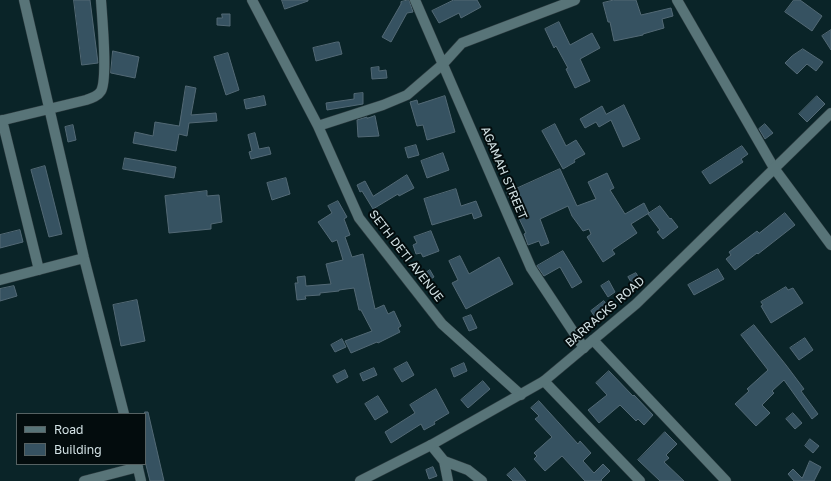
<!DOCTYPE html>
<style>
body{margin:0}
#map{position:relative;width:831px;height:481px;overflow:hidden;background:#0a2428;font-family:"Golos Text",sans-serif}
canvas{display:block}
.legend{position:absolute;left:16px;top:413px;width:130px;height:52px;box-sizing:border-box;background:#030c0d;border:1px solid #566263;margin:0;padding:5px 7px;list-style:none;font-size:12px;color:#d3e2e5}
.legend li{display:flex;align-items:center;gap:8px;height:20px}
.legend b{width:20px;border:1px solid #566263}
</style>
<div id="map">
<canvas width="831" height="481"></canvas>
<ul class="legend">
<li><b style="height:5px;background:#587478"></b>Road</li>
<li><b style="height:11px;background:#365261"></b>Building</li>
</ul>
</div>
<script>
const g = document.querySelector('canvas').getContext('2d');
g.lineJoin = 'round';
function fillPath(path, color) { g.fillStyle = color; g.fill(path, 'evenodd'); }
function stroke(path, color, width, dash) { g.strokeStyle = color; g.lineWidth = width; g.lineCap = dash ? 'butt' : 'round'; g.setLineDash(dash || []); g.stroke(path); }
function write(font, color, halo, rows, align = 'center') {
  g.font = font + ' "Golos Text",sans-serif'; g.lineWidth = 4; g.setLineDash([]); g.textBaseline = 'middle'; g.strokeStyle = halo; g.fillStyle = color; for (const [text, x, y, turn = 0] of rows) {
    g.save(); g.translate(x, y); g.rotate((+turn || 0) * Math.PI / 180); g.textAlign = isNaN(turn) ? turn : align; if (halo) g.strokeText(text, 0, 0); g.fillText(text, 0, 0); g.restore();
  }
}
const building = new Path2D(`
 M74 0H90L98 63 82 65Z
 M282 0H308V1L285 9Z
 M409 0 413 12 407 13 391 42 382 37 401 4V2Z
 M454 0H477L481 7 461 18 459 13 439 23 432 11Z
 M614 0H636L641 15 671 8 673 16 662 19 664 28 643 34V35L614 41 610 22H608L603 3Z
 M794 0H800L822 16 812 31 785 12Z
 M222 14H230V26L217 25V18H222Z
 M559 22 570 45 592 33 600 48 580 59 590 81 575 88 566 69 568 68 556 46 554 48 545 29Z
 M831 30V50L822 36Z
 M337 42H339L342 54 316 61 313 48Z
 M803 49 823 62 816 71 807 64 797 74 785 63 792 56Z
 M113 51 139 57 135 78 111 73Z
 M228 53 239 90 226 95 214 57Z
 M379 67V71L386 70 387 78 372 79 371 68Z
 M186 86 196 88 191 115 216 113 217 121 189 123 187 136 179 134 176 151 133 143 135 132 153 136 155 122 179 126Z
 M363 93V104L327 110 326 103 354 99V94Z
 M264 96 266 105 246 109 244 100Z
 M445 96 455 132 427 140 423 125 417 126 410 102 417 100 418 104Z
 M817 96 825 104 807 122 799 114Z
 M624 105 640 139 623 147 611 120 599 127 596 122 585 128 580 119 602 106 606 114Z
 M375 116 379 136 358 137 357 120 367 117V118Z
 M555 124 566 146 576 140 585 154 574 160 575 162 563 169 542 131Z
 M765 124 773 133 765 139 759 129Z
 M73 125 76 140 68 142 65 127Z
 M255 133 259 149 269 147 271 154 251 159 249 152 252 151 248 135Z
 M416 145 419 155 408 158 405 148Z
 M742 146 748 154 741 159 743 162 710 184 702 172Z
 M443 153 449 170 427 178 421 161Z
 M125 158 176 167 174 178 123 169Z
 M45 166 62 234 49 237 31 170Z
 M560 169 577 206 596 199 588 182 607 173 614 188 610 190 625 214 644 203 649 213 631 224 637 233 612 250 615 254 603 262 587 237 591 234 589 229 583 231 572 216 568 206 540 219 549 243 541 246 539 241 528 245 524 234 526 233 507 193Z
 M407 175 414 188 399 196 398 194 373 209 362 191 360 192 357 185 365 181 373 196Z
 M286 178 290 194 272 200 267 183Z
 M456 189 461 206 476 201 482 216 474 219 472 213 432 225 424 199Z
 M207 191V196L219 195 222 222 211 224V229L169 233 165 196Z
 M338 201 347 217 344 219 350 235 345 237 352 257 363 254 375 309 384 305 388 314 394 311 401 326 398 328 400 332 378 343 377 342 351 353 345 341 372 331 361 310H359L354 288 339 290V291L320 293V295L305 296 306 299 297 300 295 283H298L297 277 305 276 306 286 331 284 326 264 343 260 337 240 332 242 318 222 332 213 328 206Z
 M660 206 670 219 671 218 678 227 663 239 657 232 660 230 648 214Z
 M785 213 795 225 758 254 757 253 735 270 726 259 731 255 729 252 757 231 759 233Z
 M20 230 23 242 0 248V235Z
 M431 231 439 251 423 257 421 253 416 254 413 245 417 243 414 237Z
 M563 251 582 282 572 288 560 267 544 276 537 266Z
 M460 256 469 274 499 257 513 284 466 309 452 283 458 280 449 261Z
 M718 269 724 279 694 295 688 285Z
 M430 270 434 277 424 283 420 277Z
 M636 273 642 283 634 287 628 277Z
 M609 281 615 292 608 297 601 286Z
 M14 286 17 296 0 301V289Z
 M786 287 788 290 793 288 803 303 771 323 761 306 763 305 761 302Z
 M137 300 145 341 121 346 113 305Z
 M604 301 609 309 595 317 591 311Z
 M471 315 477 328 469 331 463 318Z
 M754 325 786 365 804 389 801 391 818 414 812 419 784 380 772 391 774 393 762 405 770 413 756 426 735 404 749 391 747 389 768 370 741 335Z
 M805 338 813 350 799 360 790 348Z
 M342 339 346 347 335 352 331 345Z
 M407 362 414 375 402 382 394 369Z
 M464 363 467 371 454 377 451 369Z
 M374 368 377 375 363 381 360 374Z
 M345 370 348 377 337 383 333 376Z
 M609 371 633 396 634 395 653 415 644 425 638 419 636 421 620 405 599 423 588 410 607 395 596 383Z
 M483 381 490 389 468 408 461 400Z
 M436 389 449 413 434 422 435 424 424 430 421 424 391 443 385 432 415 413 410 405Z
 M378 396 388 412 375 420 365 404Z
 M539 401 578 444 580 441 591 453 583 461 594 473 603 464 610 471 601 480 602 481H585L562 456 545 471 534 459 537 456 534 453 552 437 535 419 539 416 531 408Z
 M145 412H148L164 481H150L145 461Z
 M793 413 802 423 795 429 786 419Z
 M665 432 677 444 666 455 669 458 664 462 684 481H660L638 460Z
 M810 439 819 446 813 453 805 446Z
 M810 461 821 467 814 481H794L788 474 793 469 802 478Z
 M433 467 437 476 429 479 426 470Z
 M515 468 526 481H513L507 475Z`);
fillPath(building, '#365261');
stroke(building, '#536975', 1);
const street = new Path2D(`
 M24 0 84 258 124 414
 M252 0 318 126 359 218 442 324 521 395
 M415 0 531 268 584 348
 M677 0 774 168
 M2 120 39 270
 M0 121 86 100C92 98 98 96 101 91 108 78 102 17 101 0
 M318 126 383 105 407 95 443 64 462 43 575 0
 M0 280 84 258
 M593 340 726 481
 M544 381 640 481
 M431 445 444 461 448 481
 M444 461 468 470 482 481
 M137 464 141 481
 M84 481 138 467`);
const secondary = new Path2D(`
 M774 168 831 245
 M360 481 431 445 544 381 636 304 831 113`);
stroke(street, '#2e3c40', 11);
stroke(secondary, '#2e3c40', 11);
stroke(street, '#587478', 10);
stroke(secondary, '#587478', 10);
write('12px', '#d3e2e5', '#030c0d', [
 ["AGAMAH STREET",504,173,67],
 ["SETH DETI AVENUE",406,256,52],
 ["BARRACKS ROAD",605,312,-41]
]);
</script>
